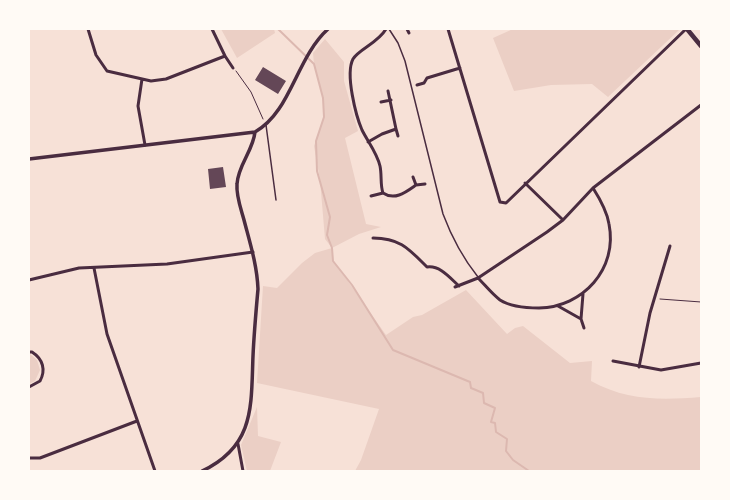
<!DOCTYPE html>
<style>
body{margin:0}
#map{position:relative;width:730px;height:500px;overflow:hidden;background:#f7e1d7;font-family:Inter,sans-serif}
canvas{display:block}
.frame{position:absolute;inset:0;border:30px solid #fffaf5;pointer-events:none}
</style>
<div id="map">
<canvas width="730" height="500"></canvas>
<div class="frame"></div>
</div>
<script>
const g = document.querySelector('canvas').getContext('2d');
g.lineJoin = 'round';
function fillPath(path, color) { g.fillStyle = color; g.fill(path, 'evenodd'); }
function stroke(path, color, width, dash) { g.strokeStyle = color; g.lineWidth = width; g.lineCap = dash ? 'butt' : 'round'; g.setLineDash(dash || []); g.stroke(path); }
fillPath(new Path2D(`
 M221 29H274L275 33 237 58Z
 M513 29H678L679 30 608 97 592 84 551 85 514 91 493 38Z
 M325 39 344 62V81L358 131 345 138 366 224 381 227 359 234 332 248 333 260 386 335 413 317 422 315 466 290 507 334 515 328 523 326 570 363 592 361 591 381C627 401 661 400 701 397V471H355L361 460 379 409 257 383 263 286 277 288 302 263 315 253 332 248 325 239 320 180 314 146 324 117 323 98 314 64 313 53Z
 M30 354 37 360 40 370 35 381 29 384Z
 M257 407 258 436 281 442 270 471H247L241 445Z`), '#ebcfc5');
stroke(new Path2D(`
 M278 29 314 64 323 98 324 117 316 141 317 171 330 217 327 235 332 248 333 261 352 285 393 350 470 382 471 388 483 393 484 403 495 408 491 422 495 423 496 432 507 439 506 451 513 460 529 471`), '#dcb8b0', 2);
fillPath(new Path2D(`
 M263 67 286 81 278 94 255 80Z
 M223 167 226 187 210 189 208 169Z`), '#644757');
stroke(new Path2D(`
 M236 71 251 92 263 119
 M660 299 701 302`), '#4a2c40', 1);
stroke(new Path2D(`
 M389 29 398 43 405 61 443 214C452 238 462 257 478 277
 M266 125 276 200`), '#4a2c40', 1.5);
stroke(new Path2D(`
 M88 29 96 55 107 71 151 81 166 79 225 56 212 29
 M386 29C378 43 359 49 353 59 345 74 356 116 362 130 368 142 377 153 380 166 382 175 380 185 383 193 395 201 406 192 416 185
 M407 29 409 33
 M448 29 500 202 506 203 686 29
 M225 56 233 68
 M142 79 138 106 145 145
 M417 85 424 83 427 78 460 68
 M381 102 391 100
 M396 129 398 136
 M368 142 382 134 396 129 388 91
 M413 177 416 185 425 184
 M525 183 563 220
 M371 196 383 193
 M373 238C400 238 409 249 427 267 440 265 450 278 459 286
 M94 268 107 334 155 471
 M478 278C485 285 492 294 500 300 511 307 526 308 539 308 583 307 618 269 609 224 607 211 600 199 593 188
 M29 280 79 268 167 264 253 252
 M455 287 478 278 547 232 563 220 593 188 701 105
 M558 306 581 319 584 328
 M581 319 583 294
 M29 352H32C43 359 46 370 40 381L29 387
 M613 361 661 370 701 363
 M639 367 650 313 670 246
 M238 444 243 471
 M29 458H40L137 421`), '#4a2c40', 3);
stroke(new Path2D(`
 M29 159 255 132C291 112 296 58 328 29
 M202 471C255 446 251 406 253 356 254 334 256 311 258 289 257 265 250 243 244 220 241 209 236 196 237 184 238 165 253 151 255 132`), '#4a2c40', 3.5);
stroke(new Path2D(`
 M687 29 701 46`), '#4a2c40', 4.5);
</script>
